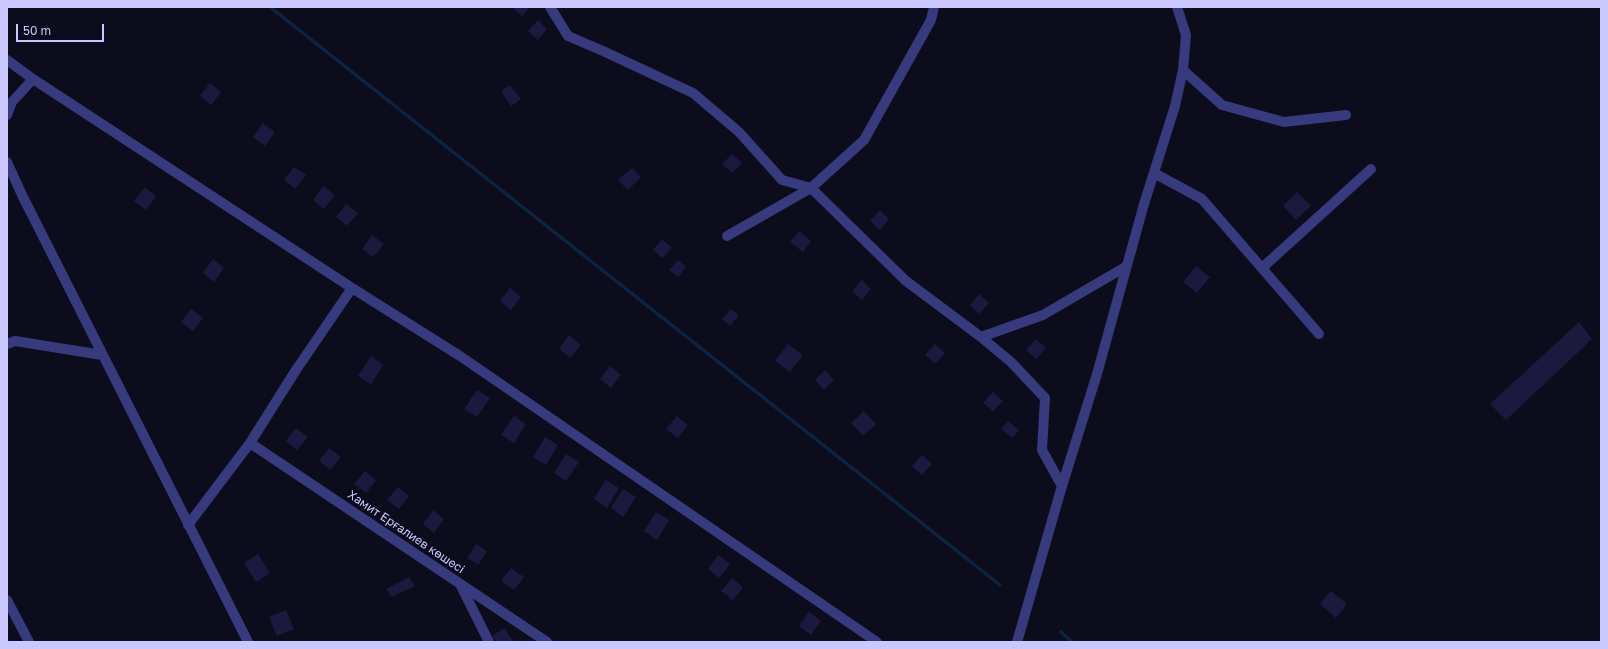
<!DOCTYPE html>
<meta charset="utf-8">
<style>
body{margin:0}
#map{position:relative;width:1608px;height:649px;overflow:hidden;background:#0d0c1d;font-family:"Golos Text",sans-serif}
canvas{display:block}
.frame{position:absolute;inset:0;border:8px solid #cac8fe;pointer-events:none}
.scale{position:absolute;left:16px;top:24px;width:88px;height:18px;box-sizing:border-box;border:2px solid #cac8fe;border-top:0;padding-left:5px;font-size:12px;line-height:14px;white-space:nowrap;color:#cac8fe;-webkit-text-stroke:3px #0d0c1d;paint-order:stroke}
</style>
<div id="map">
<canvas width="1608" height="649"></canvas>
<div class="frame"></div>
<div class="scale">50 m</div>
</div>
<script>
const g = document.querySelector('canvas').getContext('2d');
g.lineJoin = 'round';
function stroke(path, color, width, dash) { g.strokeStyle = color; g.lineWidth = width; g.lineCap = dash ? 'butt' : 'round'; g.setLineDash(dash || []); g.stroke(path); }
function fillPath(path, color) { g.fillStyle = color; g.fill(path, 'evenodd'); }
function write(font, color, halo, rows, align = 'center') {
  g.font = font + ' "Golos Text",sans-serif'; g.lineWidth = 3; g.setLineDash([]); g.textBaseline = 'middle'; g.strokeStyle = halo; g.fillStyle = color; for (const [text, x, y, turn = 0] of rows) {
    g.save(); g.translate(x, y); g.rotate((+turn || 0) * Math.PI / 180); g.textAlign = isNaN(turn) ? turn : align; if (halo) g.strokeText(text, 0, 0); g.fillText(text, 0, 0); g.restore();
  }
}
stroke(new Path2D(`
 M270 7 1000 585
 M1061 632 1072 642`), '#0c2441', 3.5);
fillPath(new Path2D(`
 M512 7H530L522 16Z
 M538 20 547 29 538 40 528 31Z
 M210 83 221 92 211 105 200 96Z
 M510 85 521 99 511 106 501 91Z
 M263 123 275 132 265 146 253 137Z
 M732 154 742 163 732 173 722 164Z
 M294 167 306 175 295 189 284 180Z
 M632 168 641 177 628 190 618 180Z
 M323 186 335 195 324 209 313 200Z
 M145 187 156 196 146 210 134 201Z
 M1297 192 1311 206 1296 220 1283 206Z
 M346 204 358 213 347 226 336 217Z
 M880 210 889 219 880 230 870 221Z
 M799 231 811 241 803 252 790 242Z
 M372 235 384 244 373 257 362 249Z
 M662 239 672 248 662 258 653 250Z
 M213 259 224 268 214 282 203 273Z
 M678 260 686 267 678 277 669 270Z
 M1196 266 1210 277 1197 293 1183 282Z
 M862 280 871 289 862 300 852 291Z
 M510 288 521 297 511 310 500 301Z
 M979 294 989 303 979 314 970 305Z
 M191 309 203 318 193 331 181 322Z
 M731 309 739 315 730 326 722 319Z
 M1579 322 1592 339 1506 420 1490 404Z
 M569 335 581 345 570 358 559 349Z
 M1036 339 1046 348 1036 359 1026 350Z
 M788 344 803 355 790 372 775 361Z
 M935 344 945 353 935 364 925 355Z
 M371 356 383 365 371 384 358 376Z
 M610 366 621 375 611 388 600 379Z
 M825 370 834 380 824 390 815 380Z
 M477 390 490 398 477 417 464 409Z
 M993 392 1003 401 993 411 983 403Z
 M864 411 876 424 863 436 851 423Z
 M514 416 526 424 514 443 501 435Z
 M677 416 688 425 678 438 666 429Z
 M1008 421 1019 430 1013 438 1001 429Z
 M296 428 308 437 297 450 286 441Z
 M545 437 558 445 546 465 533 457Z
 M329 448 341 457 330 470 319 461Z
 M566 454 579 462 566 481 554 473Z
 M922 455 932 464 922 475 912 466Z
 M365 471 376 480 366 493 354 484Z
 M606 480 619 488 607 508 594 499Z
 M398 487 409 496 399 509 387 500Z
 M623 489 636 497 623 517 611 508Z
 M433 510 444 519 434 533 423 524Z
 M656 512 669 520 657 540 644 531Z
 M476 544 487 551 478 565 467 558Z
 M258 554 270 573 256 582 244 563Z
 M718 555 730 564 719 578 708 569Z
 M511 568 524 577 514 590 501 581Z
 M409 577 415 586 392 597 386 589Z
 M732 578 743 587 733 600 721 591Z
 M1331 591 1347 604 1336 618 1320 604Z
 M286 610 294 629 277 636 269 617Z
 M809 612 821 621 811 635 799 626Z
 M504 628 514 642H497L492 636Z`), '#1d183e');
stroke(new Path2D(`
 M550 7 568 36 603 51 693 93 739 132 782 180 811 188 906 281 981 337 1011 362 1045 398 1042 450 1062 486
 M7 60 33 79
 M1183 70 1222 105 1284 122 1346 115
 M7 115 12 102 33 79 352 288 460 356 877 642
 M7 162 22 195 248 642
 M1154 173 1202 199 1319 334
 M727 236 811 188 864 140 931 20 934 7
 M1262 268 1371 169
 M981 337 1043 315 1127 266
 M7 344 15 341 102 355
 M250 443 547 642
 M188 525 250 443 296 370 352 288
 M460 584 489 642
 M7 600 29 642
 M1017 642 1062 486 1097 374 1144 204 1175 106 1183 70 1186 35 1177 7`), '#373a7c', 10);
write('12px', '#cac8fe', '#0d0c1d', [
 ["Хамит Ерғалиев көшесі",406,532,34]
]);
</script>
